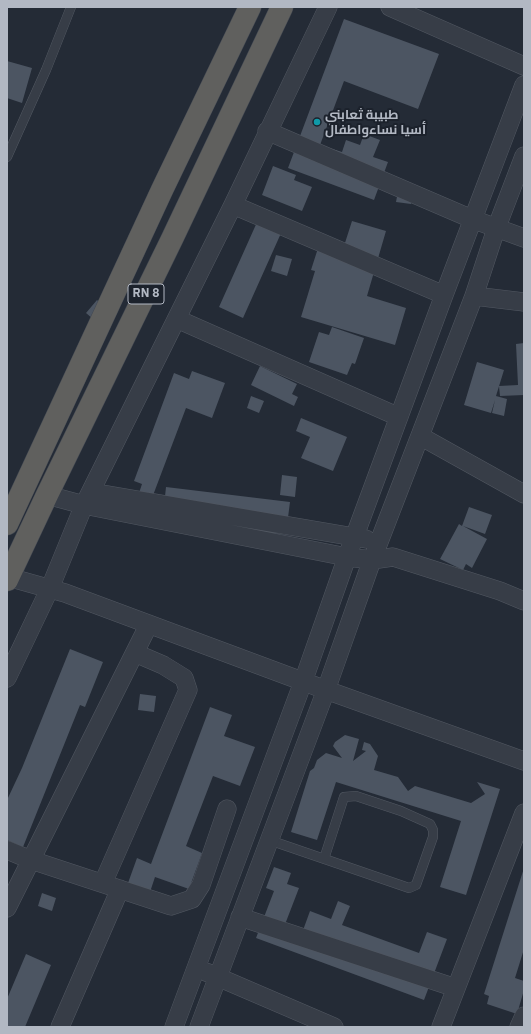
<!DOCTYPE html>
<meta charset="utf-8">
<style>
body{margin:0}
#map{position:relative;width:531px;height:1034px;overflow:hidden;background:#242b36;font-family:"IBM Plex Sans",sans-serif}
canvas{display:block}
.frame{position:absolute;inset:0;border:8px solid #b2b8c3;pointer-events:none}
</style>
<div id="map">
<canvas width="531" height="1034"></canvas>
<div class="frame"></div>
</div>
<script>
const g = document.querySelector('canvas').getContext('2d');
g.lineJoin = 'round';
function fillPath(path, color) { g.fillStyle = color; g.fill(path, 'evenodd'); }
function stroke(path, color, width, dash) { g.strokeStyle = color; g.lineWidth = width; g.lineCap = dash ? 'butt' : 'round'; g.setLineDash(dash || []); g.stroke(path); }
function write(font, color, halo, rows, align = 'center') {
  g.font = font + ' "IBM Plex Sans",Cairo,sans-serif'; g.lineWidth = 4; g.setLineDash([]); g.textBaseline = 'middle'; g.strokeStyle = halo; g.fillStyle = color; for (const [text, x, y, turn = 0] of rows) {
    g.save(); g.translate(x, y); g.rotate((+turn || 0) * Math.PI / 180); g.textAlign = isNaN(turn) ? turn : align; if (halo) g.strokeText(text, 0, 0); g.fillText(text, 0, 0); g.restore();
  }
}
fillPath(new Path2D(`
 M344 19 439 54 418 109 344 81 320 145 342 152 346 140 360 145 364 134 380 140 373 157 388 162 374 200 288 168Z
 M7 61 32 68 22 103 7 98Z
 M273 166 296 175 294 180 312 187 302 211 262 195Z
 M399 186 413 189 411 204 396 202Z
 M258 220 282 231 243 318 219 307Z
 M352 221 386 231 367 296 406 308 395 345 301 317 315 271 311 270 319 245 344 246Z
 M276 255 292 259 287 276 271 271Z
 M97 300 104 306 93 319 86 313Z
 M332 327 364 338 355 364 352 363 347 375 309 362 319 332 329 335Z
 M524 343V395L500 396 499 386 518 385 516 344Z
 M477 362 504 370 496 396 507 399 504 416 492 413 495 400 491 413 464 405Z
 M260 366 297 384 292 394 298 397 294 406 251 385Z
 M192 371 225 383 212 418 186 408 152 498 139 493 142 484 134 481 174 373 189 379Z
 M251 396 264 401 259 413 247 408Z
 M301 418 347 437 333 471 301 458 310 437 296 431Z
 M282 475 297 477 295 497 280 495Z
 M166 487 290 502 286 533 276 532 274 541 163 515Z
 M469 507 492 515 485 534 463 526 487 539 472 568 466 564 463 570 440 559 459 524 462 526Z
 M70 649 103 662 85 707 80 705 23 847 7 840V800L22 768Z
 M140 694 156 696 154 712 138 710Z
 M210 707 232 715 224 736 255 747 240 786 213 776 186 846 202 853 189 889 155 877 150 892 128 883 137 858 151 864Z
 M345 735 359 739 353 761 366 751 362 750 364 742 370 744 378 756 374 770 398 777 408 791 415 786 471 803 485 794 477 782 500 789 466 895 440 887 461 821 336 782 317 840 291 832 310 771 314 768 317 760 326 753 342 758 333 746 335 742Z
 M274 867 291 873 287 884 299 888 284 927 302 933 310 911 331 919 338 901 350 906 342 925 419 953 427 932 447 939 424 1000 256 938 274 891 266 888Z
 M524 868V949L515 978 524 981V990L517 1014 487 1004 489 996 484 994Z
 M42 893 56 898 52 911 38 906Z
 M26 954 51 965 25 1027H7V999Z`), '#4c5562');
const service = new Path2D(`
 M7 157 46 70 71 7
 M269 840 409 888 416 885 433 837V830L430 824 401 811 356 796 344 797 324 859`);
const minor = new Path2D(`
 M390 7 524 66
 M267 131 472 219 524 238
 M233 205 444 295
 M474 296 524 302
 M177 319 399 417
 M420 436 524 494
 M91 492 366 539
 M47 495 84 505 347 557 372 560 393 557 456 577 500 591 524 601
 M8 577 65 593 326 690 524 761
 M7 678 50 588 84 505 233 205 328 7
 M7 850 31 860 171 906 192 899 201 885 227 809
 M103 883 188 690 184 678 163 665 135 653
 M7 908 149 624
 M240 917 456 988
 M206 972 334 1027
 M60 1027 120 889
 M174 1027 303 682 347 557 444 295 524 85
 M199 1027 326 690 372 560 474 296 496 229 524 156
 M441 1027 524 813
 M519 1027 524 1016`);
const trunk = new Path2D(`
 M7 524 162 190 250 7
 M7 580 47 495 172 239 282 7`);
stroke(service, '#525862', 10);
stroke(minor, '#525862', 19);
stroke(trunk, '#424852', 23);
stroke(service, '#373d47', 9);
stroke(minor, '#373d47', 18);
stroke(trunk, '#60605e', 22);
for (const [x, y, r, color] of [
 [317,122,4,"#0f9aa8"]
]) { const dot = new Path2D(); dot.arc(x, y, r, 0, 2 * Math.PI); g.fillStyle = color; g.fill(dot); stroke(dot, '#1c222c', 1.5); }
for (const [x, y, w] of [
 [146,294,36]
]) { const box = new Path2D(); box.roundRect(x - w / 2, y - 10, w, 20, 3); g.fillStyle = '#1c222c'; g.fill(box); stroke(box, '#b2b8c3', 1); }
write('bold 12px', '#b2b8c3', null, [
 ["RN 8",146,294]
]);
write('bold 13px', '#b2b8c3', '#1c222c', [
 ["طبيبة ثعابني",325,115],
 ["أسيا نساءواطفال",325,130]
], 'left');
</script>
